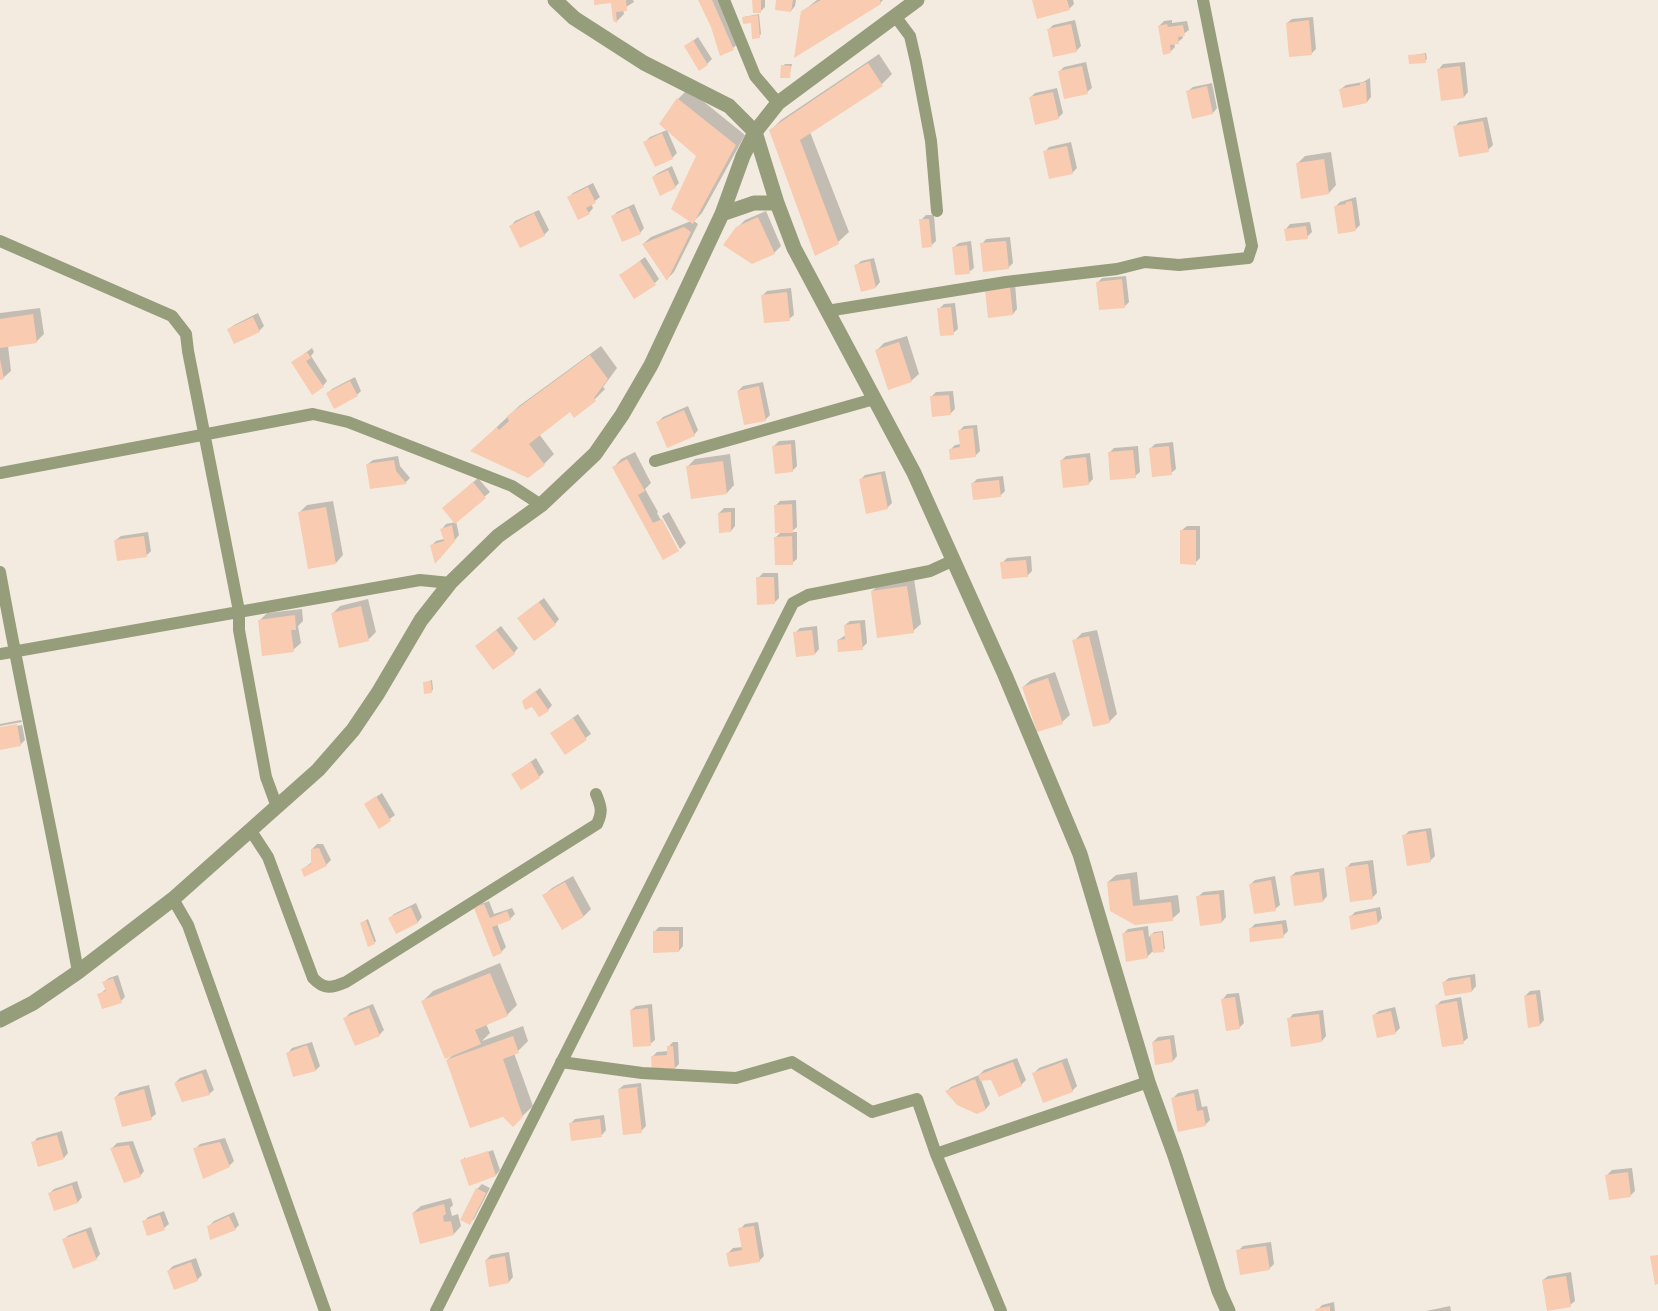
<!DOCTYPE html>
<style>
body{margin:0}
canvas{display:block;background:#f3ebe0}
</style>
<canvas width="1658" height="1311"></canvas>
<script>
const g = document.querySelector('canvas').getContext('2d');
g.lineJoin = 'round';
function fillPath(path, color) { g.fillStyle = color; g.fill(path, 'evenodd'); }
function stroke(path, color, width, dash) { g.strokeStyle = color; g.lineWidth = width; g.lineCap = dash ? 'butt' : 'round'; g.setLineDash(dash || []); g.stroke(path); }
fillPath(new Path2D(`
 M595 0H633L634 2 623 9 624 14 617 21 614 20 612 1Z
 M700 0H723L741 41 733 48 713 27Z
 M754 0H765V7L761 11Z
 M777 0H796L795 6 791 11Z
 M817 0H883L880 3 802 12Z
 M1034 0H1073L1074 4 1069 9Z
 M759 14 761 34 759 36 752 21 744 17Z
 M1313 17 1316 49 1312 53 1287 23 1292 19Z
 M1075 20 1081 46 1076 51 1048 30 1053 25Z
 M1172 20V23L1187 21 1189 30 1182 35 1183 38 1178 42 1174 43 1175 47 1170 52 1159 26 1164 21Z
 M698 37 712 59 707 64 686 46Z
 M1426 53 1427 59 1425 61 1409 56Z
 M879 54 892 74 882 84 810 132 849 232 838 242 771 130 781 120Z
 M1086 62 1092 88 1087 92 1060 71 1064 67Z
 M1465 62 1468 92 1464 97 1439 69 1443 64Z
 M785 64H792L789 77 783 66Z
 M1370 78 1371 97 1367 102 1341 89 1346 85 1363 82Z
 M1212 83 1217 108 1213 113 1188 91 1193 87Z
 M1057 88 1063 113 1058 118 1031 97 1035 93Z
 M688 89 745 135 702 213 694 221 698 224 674 272 667 279 643 244 651 237 691 221 698 155 678 99Z
 M1487 117 1493 145 1488 150 1455 127 1459 122Z
 M667 130 677 153 672 158 645 142 650 137Z
 M1071 142 1077 168 1072 173 1045 152 1049 147Z
 M1331 152 1336 185 1329 193 1297 164 1305 156Z
 M672 166 679 183 675 187 653 177 658 173Z
 M593 183 600 197 591 204 593 208 589 213 569 197 573 193Z
 M1356 197 1360 225 1356 229 1335 207 1340 202Z
 M634 204 644 228 640 233 612 217 617 212Z
 M539 210 549 230 544 235 511 226 515 221Z
 M766 211 781 246 774 253 737 228 745 220Z
 M926 215H934L936 241 932 245 921 220Z
 M1310 222 1312 232 1307 237 1286 229 1290 224Z
 M1010 237 1013 263 1008 268 982 244 986 239Z
 M971 241 974 268 969 272 954 247 959 243Z
 M645 257 659 279 655 283 621 275Z
 M874 258 880 282 876 287 856 266 861 261Z
 M1126 276 1129 302 1124 307 1097 283 1102 278Z
 M1015 283 1017 309 1013 314 986 290Z
 M791 288 794 315 789 319 763 295 767 291Z
 M955 303 958 329 953 333 939 309 944 304Z
 M40 308 44 334 36 342 8 346 11 371 3 378 0 379V313Z
 M258 313 264 326 259 331 229 329 234 325Z
 M907 336 919 374 911 381 877 350 884 343Z
 M601 346 617 368 603 387 605 389 595 399 570 410 539 434 554 454 544 464 528 476 482 441 519 406Z
 M312 348 314 352 311 356 327 381 323 386 293 362Z
 M355 377 361 391 357 395 328 393 332 389Z
 M763 382 770 415 765 420 738 391 743 386Z
 M953 391 955 409 950 414 931 397 936 392Z
 M688 406 698 430 694 435 658 422 663 417Z
 M977 425 980 451 975 456 951 449 955 445 961 444 959 431 964 426Z
 M795 440 797 466 792 471 774 446 779 441Z
 M1173 442 1176 469 1171 473 1150 449 1155 444Z
 M1138 446 1140 472 1135 476 1109 453 1114 448Z
 M635 452 651 483 645 489 658 512 657 513 677 550H679L664 558 614 467 621 459Z
 M1090 453 1093 479 1088 484 1062 460 1066 456Z
 M730 454 734 485 727 493 687 467 695 459Z
 M398 456 400 466 410 478 406 482 372 488 368 464 373 460Z
 M885 471 892 503 887 508 860 480 865 475Z
 M1003 476 1005 491 1000 496 973 483 977 479Z
 M478 478 490 492 456 521 459 535 440 558 431 546 436 541 444 539 442 529 446 524 456 522 449 503Z
 M796 500 797 527 791 532H797V559L792 563 776 537 781 532 775 506 780 501Z
 M333 501 343 555 336 563 299 513 307 505Z
 M724 508H735V526L731 531 719 513Z
 M669 512 686 543 680 549 662 516Z
 M1187 526H1200V558L1195 563 1182 530Z
 M148 532 151 551 147 555 116 540 121 536Z
 M1031 556 1032 571 1027 576 1002 563 1007 558Z
 M763 573H778L779 598 774 603 758 578Z
 M914 579 921 624 913 631 872 591 880 584Z
 M544 598 559 619 555 624 524 613Z
 M368 599 376 632 369 639 332 614 340 606Z
 M302 609 303 621 298 626 301 643 293 650 260 620 267 613Z
 M865 620 867 643 862 648 838 640 846 635 845 625 850 621Z
 M501 626 518 648 514 653 481 642Z
 M817 626 819 649 815 654 795 633 800 628Z
 M1097 630 1117 714 1109 722 1074 641 1082 633Z
 M1055 672 1070 715 1062 722 1023 687 1031 680Z
 M432 680 433 689 432 691 424 683Z
 M540 688 552 705 548 710 523 701Z
 M578 714 591 734 565 753 552 733Z
 M21 720 22 722 0 726V724Z
 M22 725 25 740 20 745 0 748V729Z
 M536 758 544 772 539 777 513 774Z
 M382 793 395 815 379 827 365 804Z
 M1431 828 1435 856 1430 861 1404 836 1409 831Z
 M317 844H323L331 860 326 865 303 869 312 862V849Z
 M1373 860 1377 893 1372 898 1346 868 1351 863Z
 M1324 868 1327 896 1323 901 1291 876 1296 872Z
 M1137 872 1140 900 1178 895 1180 912 1172 919 1135 924 1108 882 1116 875Z
 M573 876 591 909 584 916 562 928 544 895 552 888Z
 M1275 876 1280 905 1275 909 1251 884 1255 880Z
 M1224 890 1226 917 1222 922 1198 897 1203 892Z
 M489 901 494 914 512 908 515 914 510 919 497 924 506 947 501 952 476 909 481 904Z
 M416 903 422 917 418 922 396 932 390 918 394 914Z
 M1380 907 1382 918 1378 923 1350 917 1355 912Z
 M368 919 376 941 374 943 361 923Z
 M1286 920 1288 931 1283 936 1250 929 1255 924Z
 M1148 926 1149 937 1154 932 1163 931 1165 949 1152 952 1147 957 1123 934 1128 929Z
 M659 927H683V946L679 951 654 932Z
 M500 963 517 1005 507 1015 486 1024 490 1033 482 1041 523 1026 528 1041 518 1051 514 1053 533 1106 513 1125 447 1060 454 1054 423 1001 433 991Z
 M1475 974 1476 986 1472 991 1444 982 1449 978Z
 M118 975 125 997 121 1001 99 995 106 989 104 982 109 978Z
 M1540 990 1544 1020 1540 1025 1525 996 1530 991Z
 M1239 993 1244 1023 1239 1028 1223 999 1227 994Z
 M1461 997 1468 1038 1463 1042 1437 1005 1441 1001Z
 M373 1004 384 1030 379 1035 345 1018 350 1013Z
 M652 1004 655 1040 650 1044 631 1010 636 1006Z
 M1395 1007 1400 1028 1395 1033 1374 1015 1379 1011Z
 M1323 1010 1326 1036 1322 1041 1289 1019 1293 1014Z
 M1174 1035 1177 1056 1173 1061 1153 1042 1158 1037Z
 M312 1042 320 1066 316 1070 294 1075 288 1053 292 1048Z
 M673 1042H678L679 1064 674 1069 653 1056 657 1052 669 1051 668 1047Z
 M1017 1058 1026 1080 1021 1085 992 1079 981 1080 990 1104 986 1109 977 1112 947 1091 951 1087 979 1075 984 1070Z
 M1067 1058 1077 1086 1072 1091 1034 1073 1039 1068Z
 M206 1069 214 1090 209 1094 175 1083 180 1078Z
 M641 1083 646 1126 641 1131 619 1089 624 1085Z
 M149 1085 156 1114 151 1118 116 1097 120 1092Z
 M1198 1089 1202 1107 1207 1106 1210 1120 1205 1125 1173 1098 1178 1093Z
 M604 1115 606 1130 602 1135 570 1124 575 1119Z
 M62 1131 68 1153 64 1158 33 1143 37 1138Z
 M225 1138 234 1161 229 1166 195 1149 200 1144Z
 M133 1141 144 1171 140 1176 112 1148 117 1143Z
 M493 1150 500 1170 496 1175 462 1161 465 1157V1160Z
 M1632 1168 1635 1191 1630 1196 1607 1175 1612 1170Z
 M77 1181 82 1197 78 1202 55 1209 50 1193 54 1189Z
 M482 1184 490 1188 474 1219 469 1223 477 1189Z
 M451 1198 453 1205 450 1208 452 1216 458 1214 461 1226 454 1234 413 1213 421 1206Z
 M164 1211 169 1224 164 1228 144 1222 148 1217Z
 M234 1212 239 1225 235 1229 209 1226 214 1221Z
 M758 1222 764 1256 759 1261 728 1253 733 1248 743 1247 740 1229 745 1224Z
 M91 1227 100 1254 96 1259 64 1239 69 1235Z
 M1271 1242 1274 1264 1269 1269 1238 1251 1243 1246Z
 M509 1252 513 1277 509 1282 486 1260 491 1255Z
 M196 1258 202 1275 197 1280 168 1271 173 1266Z
 M1571 1272 1575 1301 1570 1305 1543 1280 1548 1276Z
 M1334 1302 1335 1311H1317L1322 1305Z
 M1450 1306 1451 1311H1426Z`), '#0003');
fillPath(new Path2D(`
 M594 0H626L627 11 616 12 617 23 613 21 611 3 594 5Z
 M698 0H712L734 50 720 56 711 27Z
 M752 0H761V13H753Z
 M776 0H793L791 12 775 10Z
 M821 0H880L881 4 794 58 801 11Z
 M1032 0H1067L1070 10 1037 19Z
 M758 15 760 38 752 39 751 23 743 24 742 17Z
 M1309 20 1312 55 1289 57 1286 23Z
 M1071 24 1077 52 1053 57 1047 29Z
 M1167 24 1168 27 1183 25 1185 36 1178 37 1179 44 1170 45 1171 53 1163 55 1158 26Z
 M693 40 708 65 699 71 684 46Z
 M1425 54 1426 63 1409 64 1408 55Z
 M868 63 883 86 800 140 839 244 815 256 769 130Z
 M781 65 791 66 790 78H780Z
 M1082 66 1088 94 1064 99 1058 71Z
 M1460 66 1464 98 1441 101 1437 69Z
 M1366 82 1367 103 1343 108 1339 89 1360 85V83Z
 M1207 86 1213 114 1192 119 1186 91Z
 M1053 92 1059 119 1035 125 1029 97Z
 M677 98 736 145 693 224 671 209 696 156 659 124Z
 M1483 121 1489 152 1459 157 1453 126Z
 M662 133 673 159 655 167 643 142Z
 M1067 146 1073 174 1049 179 1043 151Z
 M1324 159 1329 194 1301 199 1296 163Z
 M668 170 676 188 660 196 652 177Z
 M588 187 596 203 586 208 590 214 578 220 567 197Z
 M1352 201 1356 231 1338 234 1334 206 1346 204V202Z
 M629 208 641 234 622 242 611 216Z
 M534 213 545 236 520 248 509 226Z
 M758 217 775 254 752 264 723 245 736 227Z
 M919 219H929L932 247 922 248Z
 M1306 226 1308 239 1286 241 1284 229Z
 M684 227 691 232 667 281 642 244Z
 M1006 241 1009 269 983 272 980 243Z
 M967 245 970 274 955 275 952 247Z
 M640 261 656 285 634 299 619 275Z
 M870 261 876 288 861 292 854 265Z
 M1122 279 1125 308 1099 310 1096 282Z
 M1010 287 1013 315 988 318 985 290Z
 M787 292 790 321 764 323 761 295Z
 M951 307 954 335 940 336 937 308Z
 M33 314 37 343 0 348V319Z
 M253 317 260 332 234 344 227 329Z
 M899 342 912 382 888 390 875 350Z
 M307 352 311 358 306 361 324 387 312 395 291 362Z
 M590 355 608 379 594 398 596 401 574 418 570 412 529 444 545 465 528 478 470 451 497 427 499 430 509 421 507 416Z
 M0 359 4 379 0 380Z
 M350 381 358 396 334 409 326 393Z
 M759 386 766 421 744 425 737 391Z
 M949 395 951 415 932 417 930 396Z
 M684 410 695 436 667 448 656 422Z
 M973 428 976 457 950 460 949 449 960 447 958 430Z
 M791 444 793 472 775 474 772 446Z
 M1169 446 1172 475 1152 477 1149 448Z
 M1133 450 1136 478 1110 480 1108 452Z
 M1086 457 1089 485 1063 488 1060 460Z
 M627 459 645 491 638 495 653 523 662 519 679 551 663 560 612 467Z
 M394 460 396 471 407 484 370 489 366 464Z
 M723 461 727 494 691 499 686 466Z
 M881 474 888 509 866 514 859 479Z
 M999 480 1001 497 973 500 971 483Z
 M473 482 486 498 455 524 442 508Z
 M792 504 793 533H775L774 505Z
 M326 507 336 564 308 569 298 512Z
 M731 512V532L719 533 718 513Z
 M452 525 455 541 435 564 430 545 444 541 440 529Z
 M1180 530H1196V565L1180 564Z
 M144 536 147 557 117 561 114 540Z
 M792 536 793 565H775L774 537Z
 M1026 560 1028 577 1002 579 1000 562Z
 M756 577H774L775 604 757 605Z
 M907 586 914 633 877 638 871 591Z
 M539 602 556 625 534 641 517 618Z
 M361 606 369 641 339 648 331 613Z
 M295 615 296 630H291L294 652 262 656 258 620Z
 M860 623 863 650 838 652 837 640 845 639 844 625Z
 M496 630 515 654 493 670 475 646Z
 M812 630 815 655 796 657 793 632Z
 M1089 636 1110 723 1093 727 1072 640Z
 M1048 678 1063 724 1037 732 1022 687Z
 M431 681 432 693 424 694 423 682Z
 M535 691 549 711 539 717 532 707 525 710 522 701Z
 M573 718 587 740 565 755 550 733Z
 M17 724 21 746 0 750V727Z
 M531 762 540 778 521 790 511 774Z
 M376 796 391 821 379 829 364 804Z
 M1426 831 1431 862 1407 866 1402 835Z
 M319 848 327 866 304 877 301 869 311 864V849Z
 M1368 864 1373 899 1350 902 1345 867Z
 M1319 872 1323 902 1294 906 1290 876Z
 M1130 879 1133 906 1171 902 1173 921 1135 925 1110 911 1107 882Z
 M1271 880 1276 911 1254 914 1249 884Z
 M565 882 584 917 562 930 542 895Z
 M1219 894 1222 923 1200 926 1196 896Z
 M484 904 490 918 507 911 511 920 492 927 502 953 493 957 474 908Z
 M411 907 418 923 396 934 388 918Z
 M1376 911 1378 924 1351 930 1349 916Z
 M366 920 375 944 368 947 360 923Z
 M1282 924 1284 938 1250 942 1249 928Z
 M1143 930 1148 958 1126 962 1122 933Z
 M653 931H679V952L653 953Z
 M1162 932 1164 952 1153 953 1150 934Z
 M490 973 508 1016 475 1030 481 1044 445 1059 421 1001Z
 M1470 977 1472 992 1445 996 1442 982Z
 M113 978 122 1003 102 1009 97 994 106 991 102 982Z
 M1536 994 1540 1026 1528 1028 1524 996Z
 M1235 997 1240 1029 1226 1031 1221 999Z
 M1457 1001 1464 1044 1442 1047 1435 1005Z
 M369 1008 380 1036 355 1046 343 1018Z
 M648 1008 651 1046 633 1047 630 1010Z
 M1391 1011 1396 1034 1377 1038 1372 1015Z
 M1319 1014 1322 1042 1291 1047 1287 1018Z
 M513 1036 519 1053 503 1059 523 1117 513 1127 503 1117 470 1128 446 1060Z
 M1170 1039 1173 1062 1155 1065 1152 1042Z
 M307 1045 316 1071 293 1077 286 1053Z
 M667 1046H673L675 1070 652 1072 651 1056 667 1055Z
 M1013 1062 1022 1086 999 1097 991 1080 980 1081 978 1075Z
 M1062 1062 1073 1092 1043 1103 1032 1073Z
 M202 1073 210 1095 182 1102 174 1083Z
 M975 1079 986 1110 977 1114 957 1105 945 1091Z
 M639 1087 637 1089 642 1133 623 1135 618 1089Z
 M144 1089 152 1120 122 1127 114 1097Z
 M1194 1093 1197 1111 1203 1110 1206 1126 1178 1132 1171 1098Z
 M600 1119 602 1137 571 1141 569 1123Z
 M57 1135 64 1159 38 1167 31 1142Z
 M220 1142 230 1167 203 1179 193 1148Z
 M129 1145 141 1177 124 1183 110 1148Z
 M488 1151 496 1176 469 1186 460 1160Z
 M1628 1172 1631 1197 1609 1200 1605 1175Z
 M72 1185 78 1203 54 1211 48 1193Z
 M476 1188 486 1193 470 1225 460 1220Z
 M444 1204 446 1214 443 1216 444 1222 451 1221 454 1235 420 1244 412 1213Z
 M160 1215 165 1230 147 1236 142 1221Z
 M229 1216 236 1230 210 1240 207 1226Z
 M754 1226 760 1262 729 1267 726 1253 742 1250 738 1228Z
 M86 1231 97 1260 73 1269 62 1239Z
 M1266 1246 1270 1270 1240 1275 1236 1250Z
 M1658 1255V1284L1655 1285 1650 1256Z
 M505 1256 509 1283 489 1287 485 1260Z
 M191 1262 198 1281 174 1290 167 1271Z
 M1566 1276 1571 1307 1547 1311 1542 1280Z
 M1330 1306V1311H1316L1315 1309Z`), '#f9cbb0');
stroke(new Path2D(`
 M724 0 755 76 778 103
 M895 16 910 36 916 62 931 141 937 211
 M0 241 172 316 186 334 188 351 239 611V630L266 777 277 807
 M827 311 1006 282 1117 269 1145 262 1179 265 1248 258 1252 246 1203 0
 M655 461 874 399
 M0 473 313 414 348 422 512 486 541 505
 M0 572C24 706 54 838 78 972
 M0 654 420 580 450 583
 M251 831 268 857 313 978C324 990 332 988 346 982L597 824C603 812 601 806 596 794
 M173 899 188 925 325 1311
 M561 1062 642 1073 736 1078 792 1062 872 1112 917 1099 936 1154
 M436 1311 793 603 808 595 930 571 954 560
 M1001 1311 936 1154 1148 1082`), '#969d7b', 12);
stroke(new Path2D(`
 M555 0 574 18 644 63 729 106 755 132 777 203 794 248 914 473 1005 675 1080 854 1148 1082 1175 1156 1219 1291 1228 1311
 M722 214 754 203H777
 M0 1020 33 1003 78 972 173 899 318 770 353 730 378 693 421 620 450 583 498 536 541 505 595 454 622 415 651 365 722 214 743 156 755 132 778 103 917 0`), '#969d7b', 15);
</script>
